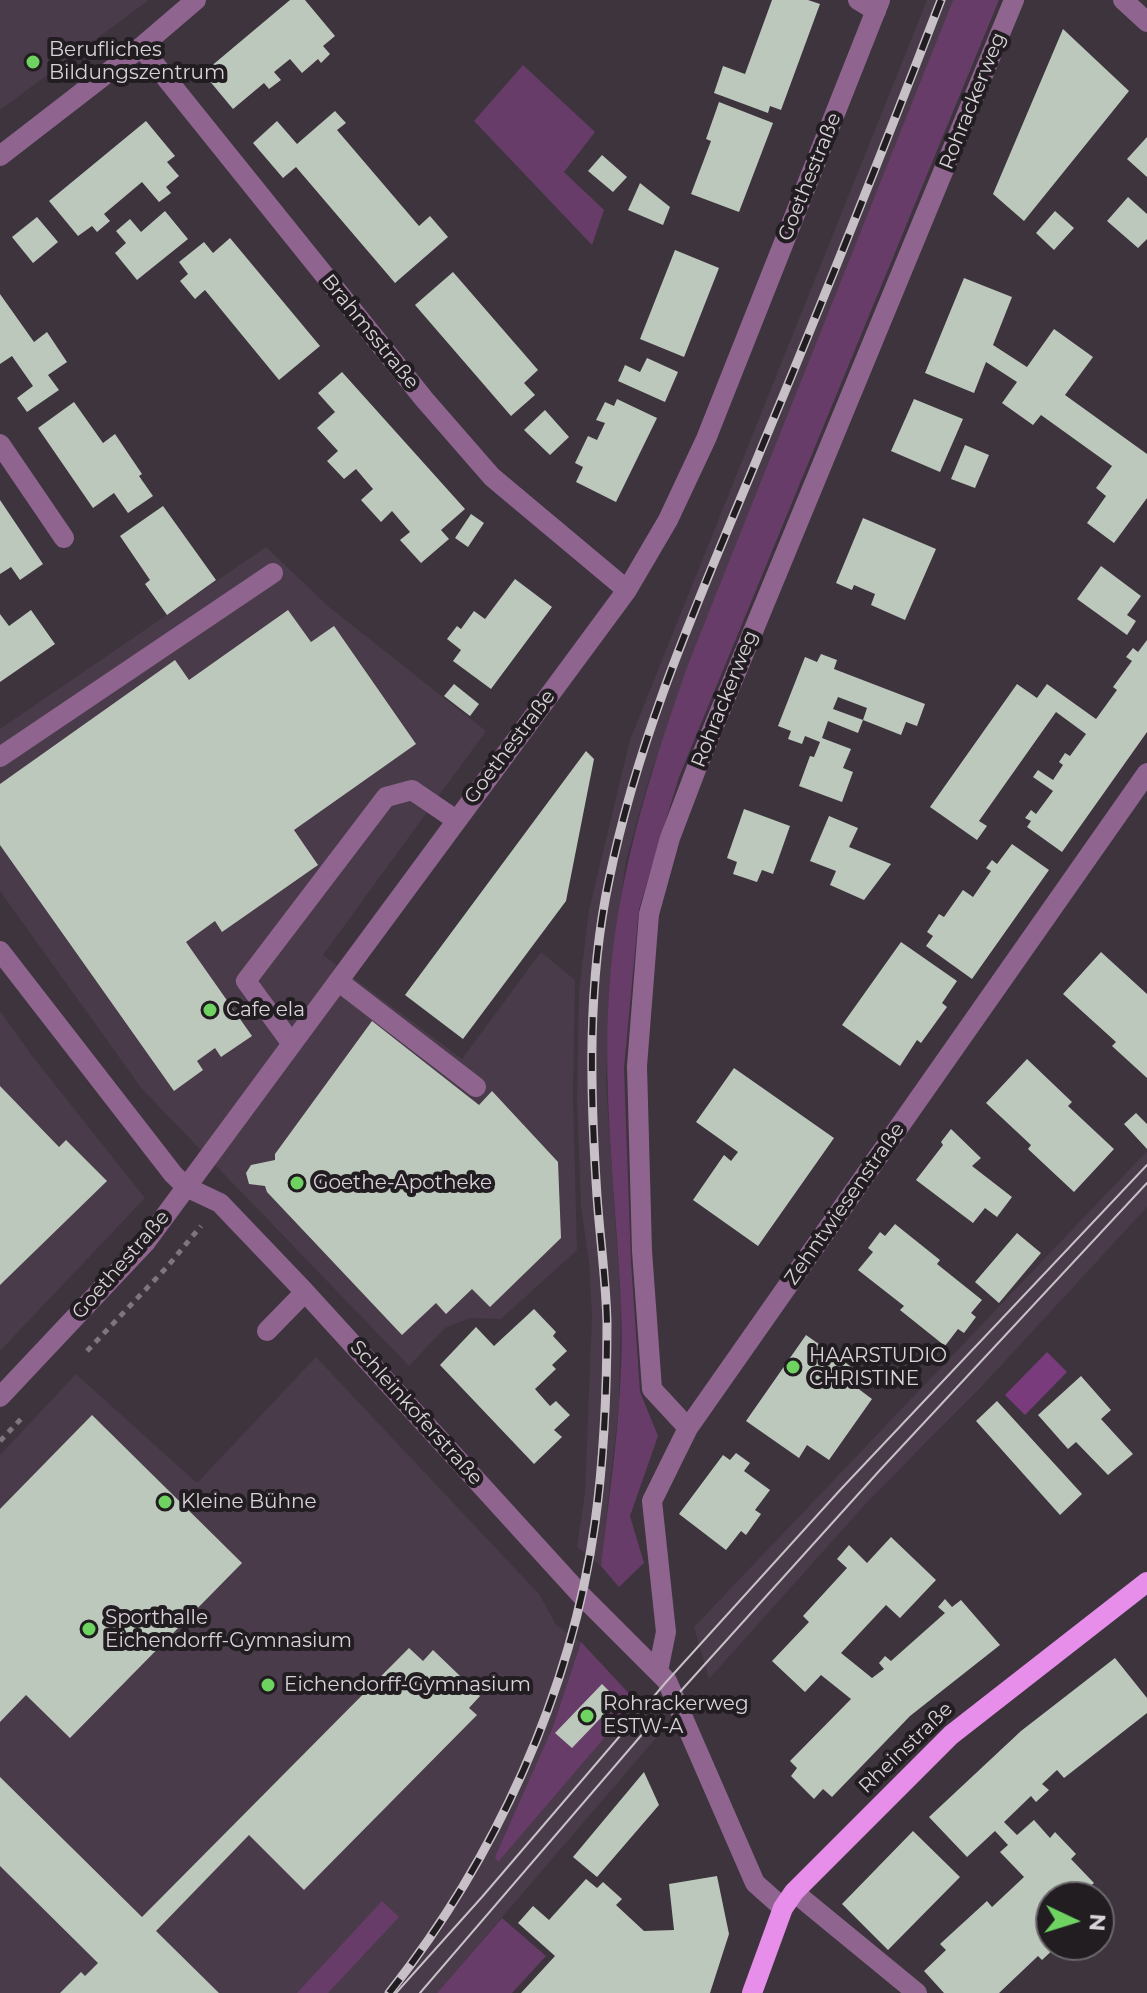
<!DOCTYPE html>
<meta charset="utf-8">
<style>
body{margin:0}
#map{position:relative;width:1147px;height:1993px;overflow:hidden;background:#3d343d;font-family:Montserrat,sans-serif}
canvas{display:block}
.north{position:absolute;left:1035px;top:1881px;width:80px;height:80px;box-sizing:border-box;background:#211d21;border:2px solid #6b666b;border-radius:50%;rotate:94deg;font-size:22px;font-weight:700;line-height:32px;text-align:center;color:#d9d3d9}
.north::after{content:'';display:block;margin:auto;width:28px;height:36px;background:#6ed361;clip-path:polygon(50% 0,100% 100%,50% 72%,0 100%)}
</style>
<div id="map">
<canvas width="1147" height="1993"></canvas>
<div class="north">N</div>
</div>
<script>
const g = document.querySelector('canvas').getContext('2d');
g.lineJoin = 'round';
function fillPath(path, color) { g.fillStyle = color; g.fill(path, 'evenodd'); }
function stroke(path, color, width, dash) { g.strokeStyle = color; g.lineWidth = width; g.lineCap = dash ? 'butt' : 'round'; g.setLineDash(dash || []); g.stroke(path); }
function write(font, color, halo, rows, align = 'center') {
  g.font = font + ' Montserrat,sans-serif'; g.lineWidth = 8; g.setLineDash([]); g.textBaseline = 'middle'; g.strokeStyle = halo; g.fillStyle = color; for (const [text, x, y, turn = 0] of rows) {
    g.save(); g.translate(x, y); g.rotate((+turn || 0) * Math.PI / 180); g.textAlign = isNaN(turn) ? turn : align; if (halo) g.strokeText(text, 0, 0); g.fillText(text, 0, 0); g.restore();
  }
}
fillPath(new Path2D(`
 M0 0H149L0 110Z
 M927 0H953L651 772 626 861 611 968 606 1080 621 1308 619 1404 601 1566 577 1547 585 1493 592 1315 589 1262 581 1206 577 1100 579 991 589 910 630 740Z
 M266 547 329 607 486 731 323 955 462 1059 541 952 575 980 573 1095 577 1250 501 1319 470 1318 445 1328 409 1366 142 1089 0 891V729Z
 M0 1011 33 1057 145 1198 0 1351Z
 M1147 1151V1207L983 1385 870 1499 709 1679 694 1627Z
 M316 1357 539 1594 556 1625 581 1642 552 1729 498 1861 636 1701 644 1711 656 1738 437 1993H0V1455L76 1374 197 1483Z`), '#493b49');
fillPath(new Path2D(`
 M953 0H999L679 777 639 909 624 1068 631 1262 640 1392 658 1436 630 1516 644 1563 619 1587 601 1566C611 1480 625 1393 621 1306 616 1193 600 1081 611 967 622 859 653 764 689 662Z
 M523 65 595 132 564 172 604 210 592 245 474 121Z
 M581 1642 636 1701 498 1862 495 1857 552 1729Z
 M382 1901 399 1917 328 1993H297Z
 M502 1918 546 1956 512 1993H437Z`), '#673c68');
fillPath(new Path2D(`
 M1047 1352 1067 1372 1025 1415 1005 1395Z`), '#793b7c');
fillPath(new Path2D(`
 M290 0H305L335 36 323 46 330 54 321 63 318 59 302 73 290 59 274 72 281 80 269 89 264 83 233 109 203 73Z
 M772 0H808L820 4 781 110 770 106 768 113 714 93 723 66 745 74Z
 M1063 29 1129 91 1024 221 993 194Z
 M719 102 773 123 739 212 691 194 711 141 706 139Z
 M335 111 346 123 337 130 419 226 430 216 448 237 395 283 296 167 283 178 253 143 277 121 297 144Z
 M146 121 175 156 167 162 179 176 166 187 171 193 159 202 142 182 104 214 110 221 97 232 92 226 78 236 49 201Z
 M1147 137V177L1127 159Z
 M602 155 627 177 613 192 588 171Z
 M640 183 670 207 663 225 628 210Z
 M1128 197 1147 214V239L1138 248 1107 221Z
 M165 211 188 239 137 280 115 253 126 243 116 231 130 219 141 232Z
 M1055 211 1074 228 1054 250 1036 233Z
 M37 217 58 242 33 263 12 237Z
 M230 238 320 346 279 380 205 290 195 299 180 281 188 274 179 262 204 242 213 253Z
 M675 250 719 268 684 357 640 339Z
 M453 272 538 370 524 383 535 395 511 416 415 305Z
 M964 278 1012 297 993 345 1027 367 1054 329 1093 357 1065 395 1147 454V498L1114 543 1087 523 1106 496 1096 488 1112 466 1041 415 1033 425 1002 403 1017 382 986 362 974 393 925 373Z
 M0 294 34 342 47 332 67 362 48 375 59 390 27 412 17 398 33 386 12 356 0 364Z
 M647 358 678 372 665 402 618 381 625 365 640 372Z
 M342 372 465 509 441 530 449 539 421 563 400 540 410 532 392 511 381 522 361 500 373 489 356 469 344 479 327 461 338 451 317 428 335 412 318 393Z
 M617 399 657 418 616 502 576 482 583 467 575 463 588 436 597 440 605 423 596 420 605 402 614 406Z
 M914 399 963 419 940 472 891 451Z
 M74 402 103 443 115 434 142 474 139 476 153 496 128 513 114 493 93 508 38 428Z
 M545 410 569 437 550 455 524 430Z
 M965 445 989 455 975 488 951 479Z
 M0 500 43 564 20 580 11 567 0 574Z
 M163 506 216 580 167 615 145 584 150 580 120 536Z
 M471 514 484 523 468 547 455 538Z
 M863 518 936 549 905 620 871 605 875 594 854 585 852 590 836 583Z
 M1101 566 1141 596 1127 615 1136 621 1127 635 1077 599Z
 M515 579 552 607 491 689 453 661 461 650 447 639 457 626 461 629 474 611 485 619Z
 M31 610 55 644 0 682V614L9 626Z
 M288 610 311 642 334 626 416 744 294 830 318 865 222 932 215 921 186 942 252 1036 221 1057 215 1048 197 1061 203 1070 174 1091 0 845V784L175 660 189 680Z
 M1147 640V732L1062 852 1027 827 1031 821 1025 818 1031 810 1036 814 1053 791 1033 777 1038 770 1053 780 1063 765 1059 762 1065 753 1070 756 1086 734 1056 712 979 821 987 826 977 840 930 807 1017 684 1037 698 1047 684 1096 719 1117 690 1113 687 1132 661 1126 657 1133 648 1138 652Z
 M821 654 837 660 834 669 925 704 917 726 906 722 901 735 863 720 867 708 838 697 833 709 863 720 858 733 828 721 822 738 851 749 843 768 853 772 842 802 799 786 810 756 814 757 820 742 805 736 802 744 788 739 791 731 778 726 805 657 817 662Z
 M454 684 479 704 470 716 444 696Z
 M586 751 594 759 566 901 463 1039 405 995Z
 M744 809 790 826 773 874 762 870 757 882 733 874 737 862 727 858Z
 M829 816 858 828 849 847 891 864 864 900 830 885 836 871 810 861Z
 M1012 844 1049 870 972 979 926 946 933 936 927 932 939 914 944 917 963 890 973 897 991 871 986 868 992 860 997 864Z
 M901 942 957 981 942 1003 947 1007 921 1043 917 1040 900 1066 842 1025Z
 M1101 952 1147 994V1078L1112 1046 1116 1042 1063 994Z
 M372 1021 479 1105 492 1091 558 1162 561 1238 490 1307 472 1289 446 1314 436 1303 402 1335 267 1192 265 1186 249 1184 246 1173 251 1165 275 1160V1154Z
 M1027 1059 1072 1102 1068 1106 1114 1149 1074 1192 1028 1149 1031 1145 986 1103Z
 M734 1068 834 1138 758 1246 693 1200 724 1155 731 1161 738 1152 696 1122Z
 M0 1086 59 1147 66 1140 107 1181 0 1285Z
 M1136 1113 1147 1124V1149L1124 1124Z
 M951 1129 981 1158 972 1166 1012 1197 997 1217 985 1208 973 1223 916 1180 943 1145 941 1142Z
 M895 1224 940 1260 937 1264 982 1300 971 1313 976 1317 964 1333 958 1329 945 1346 900 1310 904 1306 858 1270 873 1252 868 1248 880 1232 885 1236Z
 M1017 1233 1041 1253 999 1303 975 1282Z
 M534 1309 556 1332 553 1336 567 1351 552 1365 556 1369 535 1389 550 1406 556 1401 570 1415 554 1430 562 1437 534 1464 440 1365 476 1327 494 1346Z
 M806 1335 860 1373 852 1384 872 1399 829 1460 807 1445 799 1458 746 1421Z
 M1081 1376 1111 1410 1101 1419 1133 1454 1108 1475 1076 1442 1068 1449 1038 1415Z
 M997 1401 1082 1494 1060 1515 976 1421Z
 M92 1415 242 1563 70 1738 26 1695 0 1722V1509Z
 M736 1453 750 1463 744 1471 770 1490 755 1510 761 1514 746 1535 741 1531 726 1550 679 1514 723 1455 730 1460Z
 M891 1537 936 1580 900 1618 886 1605 841 1653 872 1678 884 1669 879 1663 885 1656 891 1661 945 1613 938 1607 945 1599 952 1607 961 1600 1000 1645 910 1716 832 1797 823 1789 814 1799 791 1776 797 1768 790 1761 851 1699 821 1675 805 1692 772 1661 809 1622 803 1616 847 1568 837 1559 849 1545 867 1563Z
 M409 1648 423 1661 433 1650 457 1673 480 1696 469 1708 477 1715 304 1890 249 1835 156 1931 219 1993H60L81 1972 85 1976 98 1963 0 1866V1777L142 1917Z
 M1115 1658 1147 1698V1713L1064 1778 1057 1770 1042 1784 1049 1790 1036 1802 1031 1796 1004 1822 1017 1835 1034 1820 1050 1838 1055 1832 1076 1854 1071 1859 1094 1883 1079 1897 1071 1893 1067 1897H1051V1912L1039 1923 1051 1935V1945H1058L1042 1960 1038 1956 999 1993H944L924 1971 946 1950 940 1944 987 1901 992 1907 1024 1877 1000 1852 1008 1845 995 1831 967 1857 929 1817 1021 1731Z
 M602 1684 618 1700 572 1748 555 1733Z
 M644 1772 659 1805 597 1877 573 1857Z
 M913 1831 960 1877 888 1950 842 1904Z
 M717 1876 729 1934 710 1993H521L555 1956 518 1923 533 1906 549 1920 586 1879 597 1888 603 1882 622 1899 616 1905 644 1931 674 1930 669 1884Z`), '#bdc8bc');
stroke(new Path2D(`
 M87 1351 167 1267 201 1226
 M0 1441 21 1419`), '#7d767d', 5, [6, 6]);
stroke(new Path2D(`
 M858 0 876 11
 M1123 0 1147 22
 M141 47 424 399 492 477 627 590
 M0 156 141 47 196 0
 M0 444 64 538
 M0 757 273 573
 M0 951 173 1174 186 1187 220 1203 305 1292 581 1595 667 1681 755 1883 783 1908
 M338 981 476 1087
 M292 1044 246 981 386 797 412 790 456 820
 M267 1331 305 1292
 M0 1397 145 1243 627 590 668 520 706 439 880 0
 M688 1428 652 1389 642 1251 637 1066 649 914 670 838 697 767 1014 0
 M658 1671 666 1632 652 1501 688 1428 1147 773
 M794 1892 917 1993`), '#8f6590', 20);
stroke(new Path2D(`
 M752 1993 783 1908 794 1892 951 1735 1147 1582`), '#e68ee9', 20);
stroke(new Path2D(`
 M396 1993 482 1897 667 1681 841 1489 1147 1165
 M420 1993 651 1724 880 1470 1147 1183`), '#c7c0c7', 2);
const rail = new Path2D(`
 M389 1993C495 1859 571 1694 595 1523 604 1458 607 1389 607 1323 606 1280 600 1239 597 1196 590 1092 587 983 609 880 640 727 705 586 764 442 825 296 884 148 941 0`);
stroke(rail, '#c7c0c7', 9);
stroke(rail, '#211d21', 6, [18]);
for (const [x, y, r, color] of [
 [33,62,8,"#6ed361"],
 [210,1010,8,"#6ed361"],
 [297,1183,8,"#6ed361"],
 [793,1367,8,"#6ed361"],
 [165,1502,8,"#6ed361"],
 [89,1629,8,"#6ed361"],
 [268,1685,8,"#6ed361"],
 [587,1716,8,"#6ed361"]
]) { const dot = new Path2D(); dot.arc(x, y, r, 0, 2 * Math.PI); g.fillStyle = color; g.fill(dot); stroke(dot, '#211d21', 3); }
write('20px', '#d9d3d9', '#211d21', [
 ["Berufliches",49,50],
 ["Bildungszentrum",49,73],
 ["Cafe ela",226,1010],
 ["Goethe-Apotheke",313,1183],
 ["HAARSTUDIO",809,1356],
 ["CHRISTINE",809,1379],
 ["Kleine Bühne",181,1502],
 ["Sporthalle",105,1618],
 ["Eichendorff-Gymnasium",105,1641],
 ["Eichendorff-Gymnasium",284,1685],
 ["Rohrackerweg",603,1704],
 ["ESTW-A",603,1727]
], 'left');
write('20px', '#d9d3d9', '#211d21', [
 ["Rohrackerweg",973,101,-68],
 ["Goethestraße",810,177,-68],
 ["Brahmsstraße",370,332,51],
 ["Rohrackerweg",725,699,-68],
 ["Goethestraße",510,747,-53],
 ["Zehntwiesenstraße",845,1204,-55],
 ["Goethestraße",121,1265,-49],
 ["Schleinkoferstraße",416,1413,48],
 ["Rheinstraße",906,1748,-44]
]);
</script>
